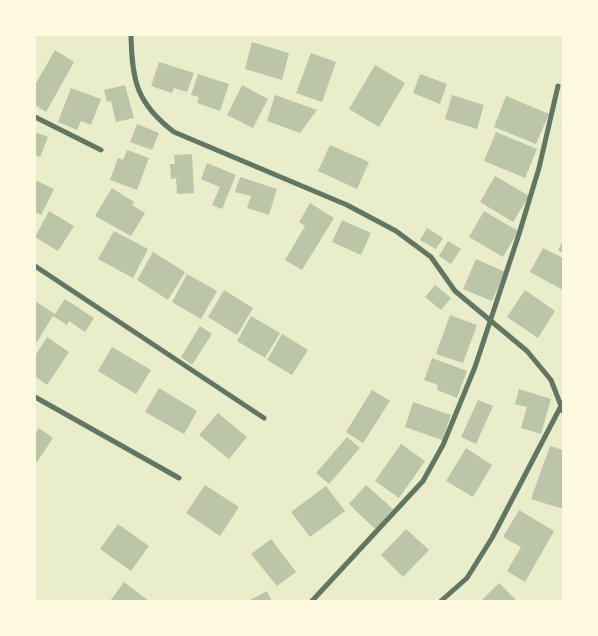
<!DOCTYPE html>
<style>
body{margin:0}
#map{position:relative;width:598px;height:636px;overflow:hidden;background:#e9edc9;font-family:Arial,sans-serif}
canvas{display:block}
.frame{position:absolute;inset:0;border:36px solid #fefae0;pointer-events:none}
</style>
<div id="map">
<canvas width="598" height="636"></canvas>
<div class="frame"></div>
</div>
<script>
const g = document.querySelector('canvas').getContext('2d');
g.lineJoin = 'round';
function fillPath(path, color) { g.fillStyle = color; g.fill(path, 'evenodd'); }
function stroke(path, color, width, dash) { g.strokeStyle = color; g.lineWidth = width; g.lineCap = dash ? 'butt' : 'round'; g.setLineDash(dash || []); g.stroke(path); }
fillPath(new Path2D(`
 M252 42 289 53 282 80 245 69Z
 M55 50 74 62 46 112 35 105V85Z
 M311 53 336 62 322 102 296 93Z
 M159 62 194 73 187 92 174 88 172 93 151 86Z
 M375 65 405 83 379 127 349 109Z
 M198 74 229 84 220 111 197 103 199 97 191 95Z
 M420 74 447 84 440 104 413 93Z
 M125 85 134 118 116 122 111 101 107 102 104 90Z
 M242 85 268 99 253 128 227 115Z
 M71 88 101 99 91 125 81 121 77 130 58 122Z
 M275 95 317 110 300 133 267 121Z
 M452 95 484 105 477 129 445 119Z
 M506 96 549 114 536 144 494 127Z
 M137 124 159 133 152 150 130 142Z
 M35 132 48 137 40 157 35 155Z
 M496 132 537 149 525 178 484 161Z
 M330 145 369 162 357 189 318 171Z
 M127 150 149 158 137 190 110 180 118 158 123 160Z
 M192 154 194 193 177 194 176 178 171 179 170 164H175L174 155Z
 M207 163 236 175 222 209 212 205 220 187 201 179Z
 M495 176 529 196 513 222 480 202Z
 M240 177 277 189 269 215 247 208 251 196 235 192Z
 M35 180 54 189 41 215 35 212Z
 M112 188 134 202 132 205 145 213 131 236 95 216Z
 M310 203 334 218 302 270 285 260 305 226 299 222Z
 M49 211 74 226 58 251 35 237Z
 M484 211 518 231 503 257 469 237Z
 M342 220 371 233 361 255 332 242Z
 M427 228 443 238 436 249 420 240Z
 M114 231 148 249 133 278 98 259Z
 M448 241 461 249 451 264 439 256Z
 M563 241V253L558 250Z
 M543 248 563 258V290L530 272Z
 M153 252 185 272 168 300 137 280Z
 M476 259 505 272 492 301 463 289Z
 M187 274 217 291 201 319 172 302Z
 M435 285 451 298 441 310 425 297Z
 M224 290 253 308 237 335 208 317Z
 M525 290 555 311 538 338 507 317Z
 M65 299 94 318 85 332 69 321 67 325 53 316 35 345V301L55 314Z
 M450 315 477 325 463 363 436 354Z
 M251 316 280 333 265 358 237 341Z
 M200 326 212 334 192 365 181 357Z
 M282 334 308 350 292 375 267 360Z
 M47 337 69 352 47 385 35 376V356Z
 M112 347 151 370 136 394 98 371Z
 M432 358 467 371 457 398 437 390 438 385 424 380Z
 M159 388 197 411 184 434 145 412Z
 M519 389 551 399 541 434 521 428 527 407 515 404Z
 M372 390 390 401 363 443 346 432Z
 M478 400 493 406 476 444 461 437Z
 M413 402 451 415 442 440 405 427Z
 M218 413 247 437 229 459 199 435Z
 M39 428 53 438 35 465V434Z
 M347 437 360 448 329 484 316 473Z
 M401 444 425 461 399 498 375 481Z
 M550 446 563 450V509L531 499Z
 M466 448 492 465 473 497 446 481Z
 M205 485 239 507 220 536 186 513Z
 M366 485 393 509 375 529 349 504Z
 M326 486 345 511 310 537 291 512Z
 M519 510 554 531 525 582 507 571 521 547 503 537Z
 M118 524 149 546 131 571 100 549Z
 M406 529 429 550 403 577 381 555Z
 M271 539 296 572 277 586 251 554Z
 M124 582 149 601H110Z
 M499 583 517 601H481Z
 M267 591 272 601H248Z`), '#bcc5a7');
stroke(new Path2D(`
 M131 35C132 80 136 103 174 132L347 205 396 231 431 257 455 291 527 351 551 380 563 411
 M35 117 101 150
 M35 266 264 418
 M35 397 179 478
 M312 601 423 481 443 445 475 367 519 234 539 168 558 86
 M441 601 467 578 492 538 561 406`), '#617663', 5);
</script>
